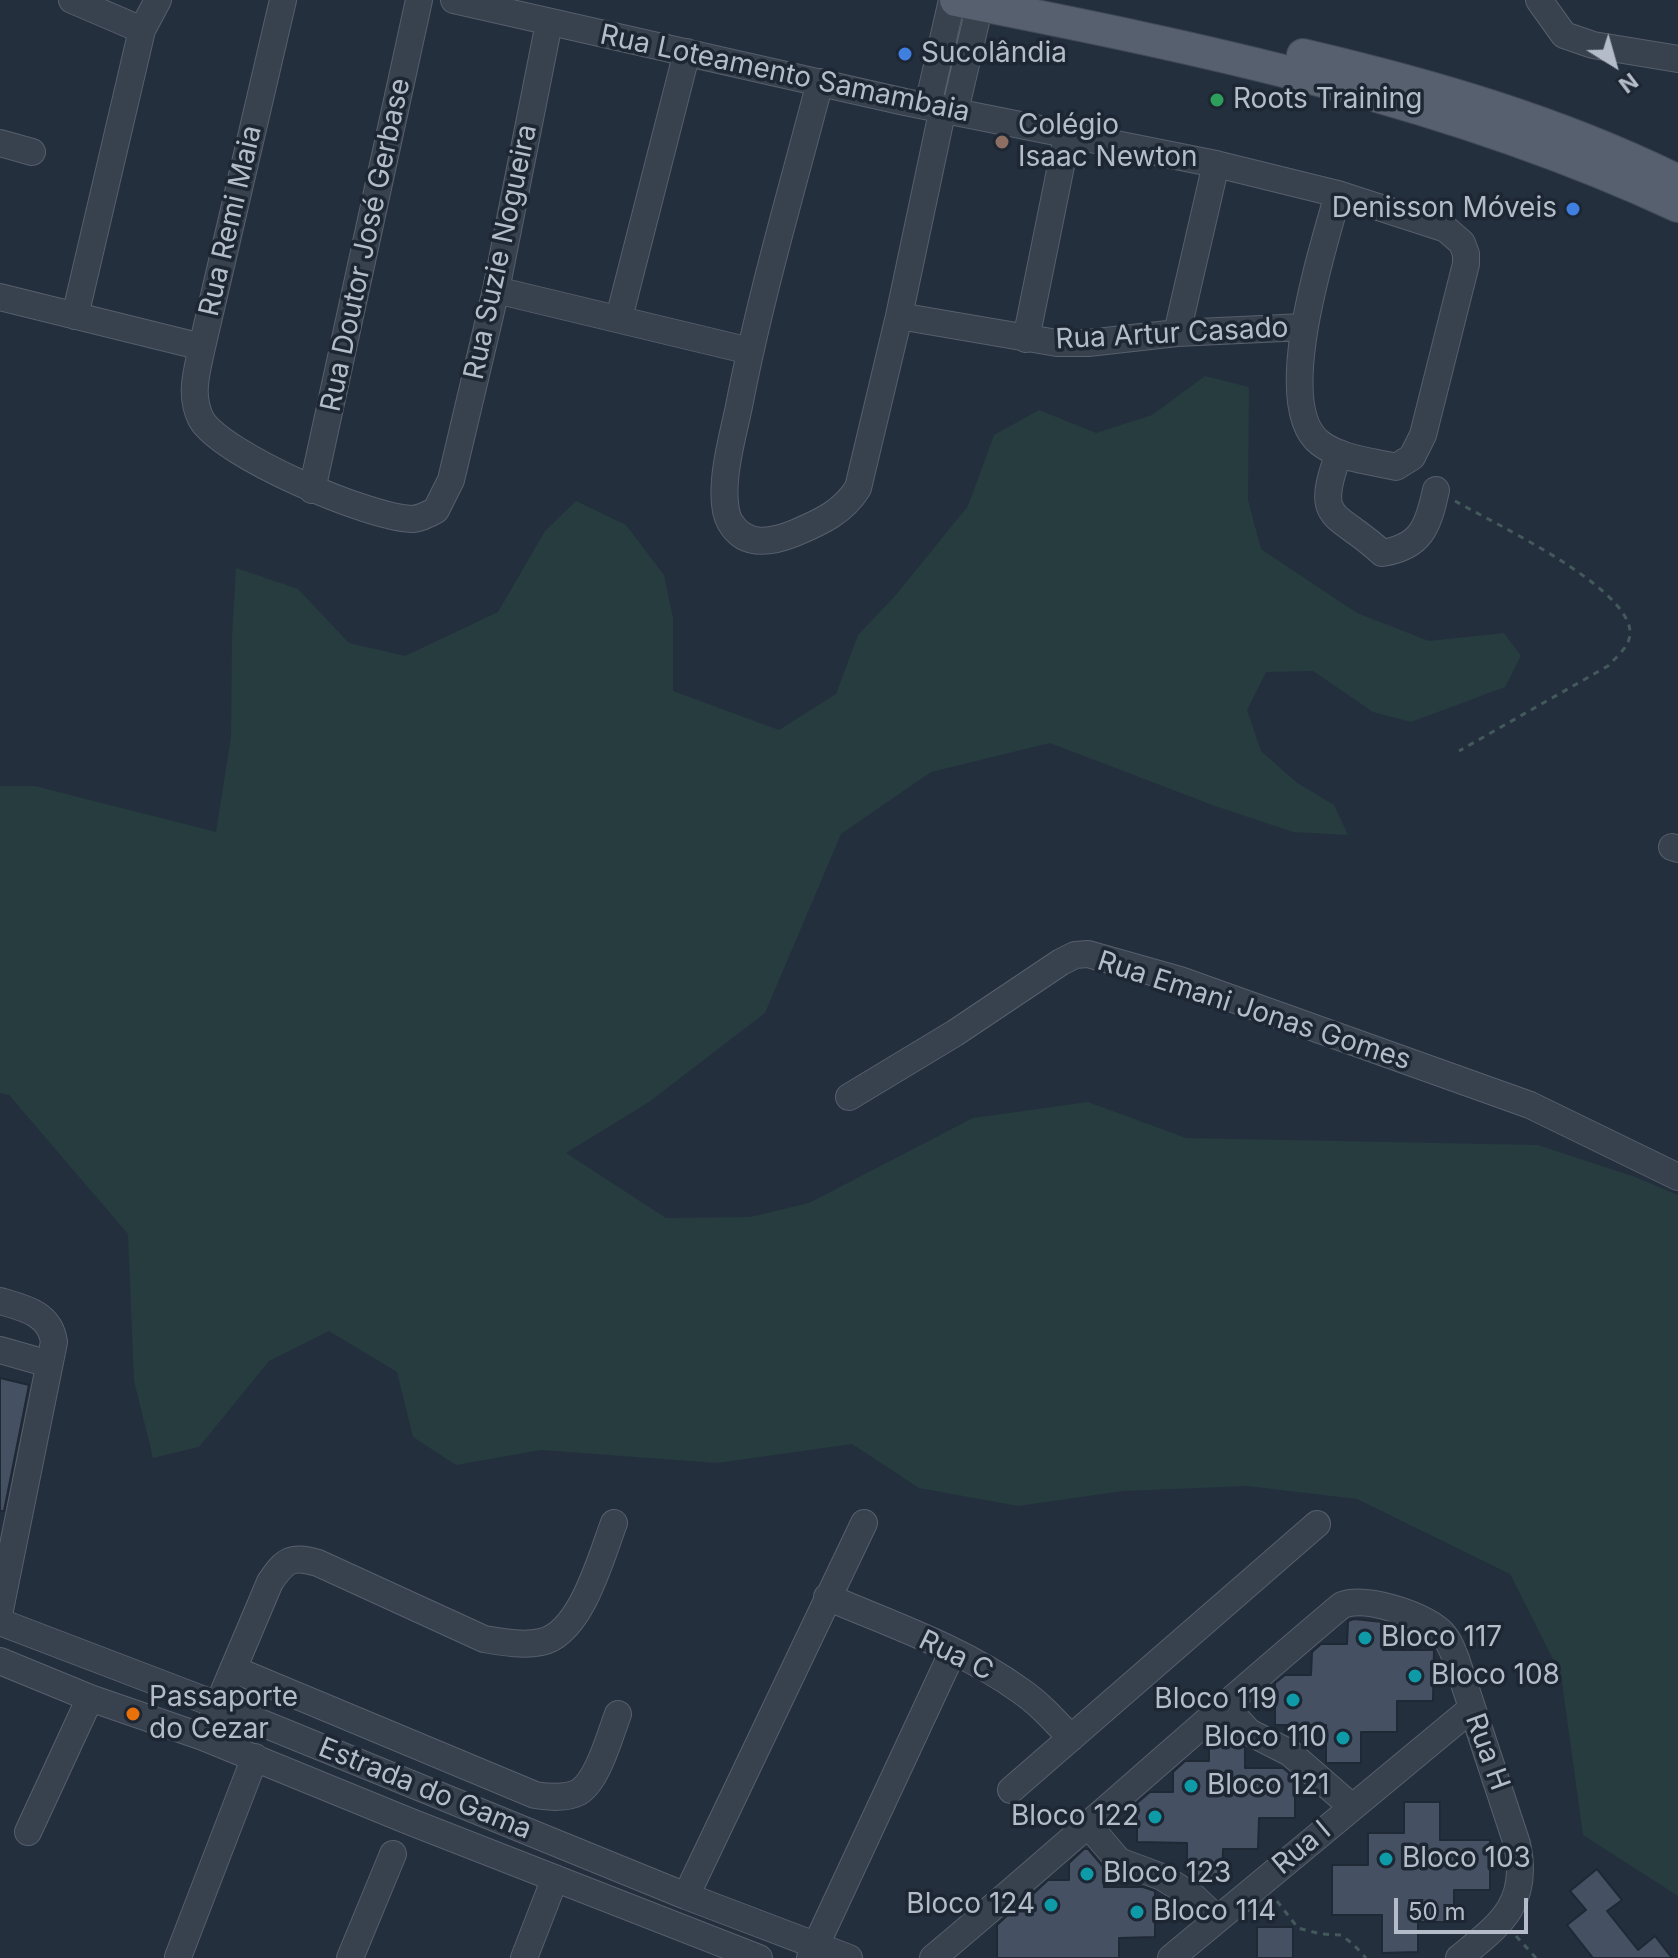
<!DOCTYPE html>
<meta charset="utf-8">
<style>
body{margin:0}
#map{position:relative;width:1678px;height:1958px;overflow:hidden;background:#242f3e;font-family:Inter,sans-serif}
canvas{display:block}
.north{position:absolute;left:1574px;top:24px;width:80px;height:80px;-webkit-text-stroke:6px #1d2633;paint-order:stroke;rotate:143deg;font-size:22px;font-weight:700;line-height:32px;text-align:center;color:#b4bcc9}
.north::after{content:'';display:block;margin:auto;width:28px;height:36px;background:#b4bcc9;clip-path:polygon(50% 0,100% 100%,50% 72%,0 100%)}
.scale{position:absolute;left:1394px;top:1898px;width:134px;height:36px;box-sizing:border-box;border:4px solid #b4bcc9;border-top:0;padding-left:10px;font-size:24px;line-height:28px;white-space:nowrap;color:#b4bcc9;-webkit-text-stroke:6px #1d2633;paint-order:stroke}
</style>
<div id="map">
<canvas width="1678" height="1958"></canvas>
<div class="north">N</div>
<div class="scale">50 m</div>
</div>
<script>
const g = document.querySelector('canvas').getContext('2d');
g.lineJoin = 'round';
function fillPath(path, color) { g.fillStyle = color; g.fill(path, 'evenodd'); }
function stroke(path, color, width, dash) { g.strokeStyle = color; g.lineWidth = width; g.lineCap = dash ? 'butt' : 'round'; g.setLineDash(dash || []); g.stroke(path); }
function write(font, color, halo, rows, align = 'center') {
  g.font = font + ' Inter,sans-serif'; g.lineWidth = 7; g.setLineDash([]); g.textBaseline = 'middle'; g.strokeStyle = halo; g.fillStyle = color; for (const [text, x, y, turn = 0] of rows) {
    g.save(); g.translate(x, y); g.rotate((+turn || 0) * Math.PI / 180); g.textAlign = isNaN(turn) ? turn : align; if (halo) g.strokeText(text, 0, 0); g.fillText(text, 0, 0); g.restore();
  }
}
fillPath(new Path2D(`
 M1205 376 1249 387 1248 500 1261 549 1357 613 1429 641 1504 633 1521 656 1505 687 1411 722 1373 712 1313 671 1266 672 1247 710 1261 751 1296 782 1334 805 1348 835 1293 832 1215 806 1050 743 931 772 841 834 765 1013 649 1102 566 1153 666 1218 750 1217 809 1203 973 1118 1088 1102 1186 1138 1538 1145 1635 1177 1678 1195V1896L1583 1835 1561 1675 1510 1574 1357 1499 1247 1486 1123 1491 1018 1506 919 1488 852 1444 717 1463 541 1450 456 1465 413 1437 397 1372 329 1331 269 1361 199 1447 153 1458 134 1381 128 1234 9 1095 0 1093V786H35L216 832 231 737 232 637 236 568 298 589 349 643 405 656 498 612 545 531 576 501 626 525 664 575 673 618V691L779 730 836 694 858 635 895 596 968 506 994 435 1039 410 1096 433 1152 415Z`), '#263c3f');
const building = new Path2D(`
 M0 1378 29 1385 4 1511H0Z
 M1354 1619 1383 1622V1650H1434L1433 1701H1397V1732H1361V1763H1326V1725H1275V1683L1285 1675H1311L1312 1652 1321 1644H1347L1348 1621Z
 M1221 1730H1225L1245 1748V1768H1283L1295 1778V1818H1259L1258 1849H1223L1222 1880H1197L1187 1874V1843L1137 1842V1803L1150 1792H1173V1772L1185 1761H1209V1740Z
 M1404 1802H1440V1840H1490V1890H1454V1922H1418V1952L1382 1953V1915H1332V1865H1368V1833H1404Z
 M1084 1849H1088L1105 1869 1104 1887H1143L1155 1891V1937L1119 1938V1958H997V1925L1012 1911H1033V1894L1048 1880H1069V1863Z
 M1597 1869 1622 1900 1607 1911 1638 1950 1655 1936 1672 1958H1593L1567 1925 1586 1910 1570 1891Z
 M1257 1927H1293V1958H1257Z`);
fillPath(building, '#455162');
stroke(building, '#1f2835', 2);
const minor = new Path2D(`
 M72 0 142 30
 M283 0 202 347C197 371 189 395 201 419 221 455 371 519 413 519 422 518 429 514 436 510L451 480 496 290 549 23
 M454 0 905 102 1216 164 1338 194 1446 229 1462 243 1466 254V264L1423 435 1412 457 1396 467C1372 461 1341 459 1320 443 1271 405 1324 246 1338 194
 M1539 0 1564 35 1593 45 1678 59
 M820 82C793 186 762 290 741 396 736 424 727 452 725 480 724 492 724 512 730 522 745 548 773 542 795 533 821 522 843 512 858 488L899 316 943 108
 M928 105 952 0
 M955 111 981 0
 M0 143 32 152
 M496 290 750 351
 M0 297 202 347
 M75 316 142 30 158 0
 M899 316 1057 343H1088L1177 333 1304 327
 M619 318 687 52
 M1177 333 1216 164
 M1026 339 1067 136
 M1339 453C1313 524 1336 510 1382 553 1421 547 1428 527 1436 490
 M312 490 419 0
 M1672 847 1678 849
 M849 1097 955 1033 1061 962 1075 955 1088 954 1180 980 1530 1105 1678 1177
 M0 1301C24 1308 50 1313 54 1342L0 1610
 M0 1350 49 1364
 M827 1597C893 1625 963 1649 1021 1691 1040 1704 1055 1721 1071 1738
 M0 1622 220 1706 686 1896 849 1958
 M0 1661 90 1698 203 1737 411 1822 759 1958
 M233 1669 535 1795C549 1797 566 1799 579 1792 598 1780 610 1735 618 1714
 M1224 1705 1249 1732 1290 1753 1352 1807
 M212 1719 270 1582C285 1560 291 1555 318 1563L484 1639C502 1642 523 1646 541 1642 581 1634 601 1557 614 1523
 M1011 1790 1317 1524
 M1089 1826 1119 1861 1162 1877 1194 1897 1217 1919
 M28 1832 90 1698
 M686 1896 864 1523
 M178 1957 255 1757
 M350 1958 393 1854
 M524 1958 555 1878
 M810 1958 953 1651
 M933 1958C1071 1842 1204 1721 1342 1605 1366 1596 1420 1614 1440 1631 1448 1638 1452 1649 1456 1659L1517 1844C1530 1903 1501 1924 1459 1958
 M1171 1958 1471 1709`);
const major = new Path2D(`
 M956 0C1200 48 1451 100 1678 206
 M1303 55C1431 85 1559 122 1678 181`);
stroke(minor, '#565f6c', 28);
stroke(major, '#414a57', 34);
stroke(new Path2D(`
 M1455 501C1493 523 1626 585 1630 631 1631 646 1617 656 1608 666L1459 751
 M1277 1901 1298 1928 1321 1934 1341 1935 1353 1944 1366 1958
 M1516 1936 1536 1958`), '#44595c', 3, [6, 6]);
stroke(minor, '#38414e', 26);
stroke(major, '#56606e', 32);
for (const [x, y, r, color] of [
 [905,54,8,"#3f7fe0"],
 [1217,100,8,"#2e9e5b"],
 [1002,142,8,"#8d6e63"],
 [1573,209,8,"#3f7fe0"],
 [1365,1638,8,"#0f9aa8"],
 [1415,1676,8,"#0f9aa8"],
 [1293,1700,8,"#0f9aa8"],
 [133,1714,8,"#e8710a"],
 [1343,1738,8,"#0f9aa8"],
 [1191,1786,8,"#0f9aa8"],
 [1155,1817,8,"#0f9aa8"],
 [1386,1859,8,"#0f9aa8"],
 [1087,1874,8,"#0f9aa8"],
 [1051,1905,8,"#0f9aa8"],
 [1137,1912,8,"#0f9aa8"]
]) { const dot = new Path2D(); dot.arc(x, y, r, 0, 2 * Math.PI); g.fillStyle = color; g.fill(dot); stroke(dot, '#1d2633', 3); }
write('28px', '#b4bcc9', '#1d2633', [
 ["Sucolândia",921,54],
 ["Roots Training",1233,100],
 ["Colégio",1018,126],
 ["Isaac Newton",1018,158],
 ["Denisson Móveis",1557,209,"right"],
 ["Bloco 117",1381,1638],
 ["Bloco 108",1431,1676],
 ["Passaporte",149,1698],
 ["do Cezar",149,1730],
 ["Bloco 119",1277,1700,"right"],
 ["Bloco 110",1327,1738,"right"],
 ["Bloco 121",1207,1786],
 ["Bloco 122",1139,1817,"right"],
 ["Bloco 103",1402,1859],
 ["Bloco 123",1103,1874],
 ["Bloco 124",1035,1905,"right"],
 ["Bloco 114",1153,1912]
], 'left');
write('28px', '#b4bcc9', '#1d2633', [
 ["Rua Loteamento Samambaia",785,74,12],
 ["Rua Remi Maia",231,221,-77],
 ["Rua Doutor José Gerbase",366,245,-78],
 ["Rua Suzie Nogueira",501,252,-78],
 ["Rua Artur Casado",1172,334,-3],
 ["Rua Emani Jonas Gomes",1254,1011,18],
 ["Rua C",956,1656,26],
 ["Rua H",1487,1752,70],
 ["Estrada do Gama",425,1789,22],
 ["Rua I",1302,1848,-40]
]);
</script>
